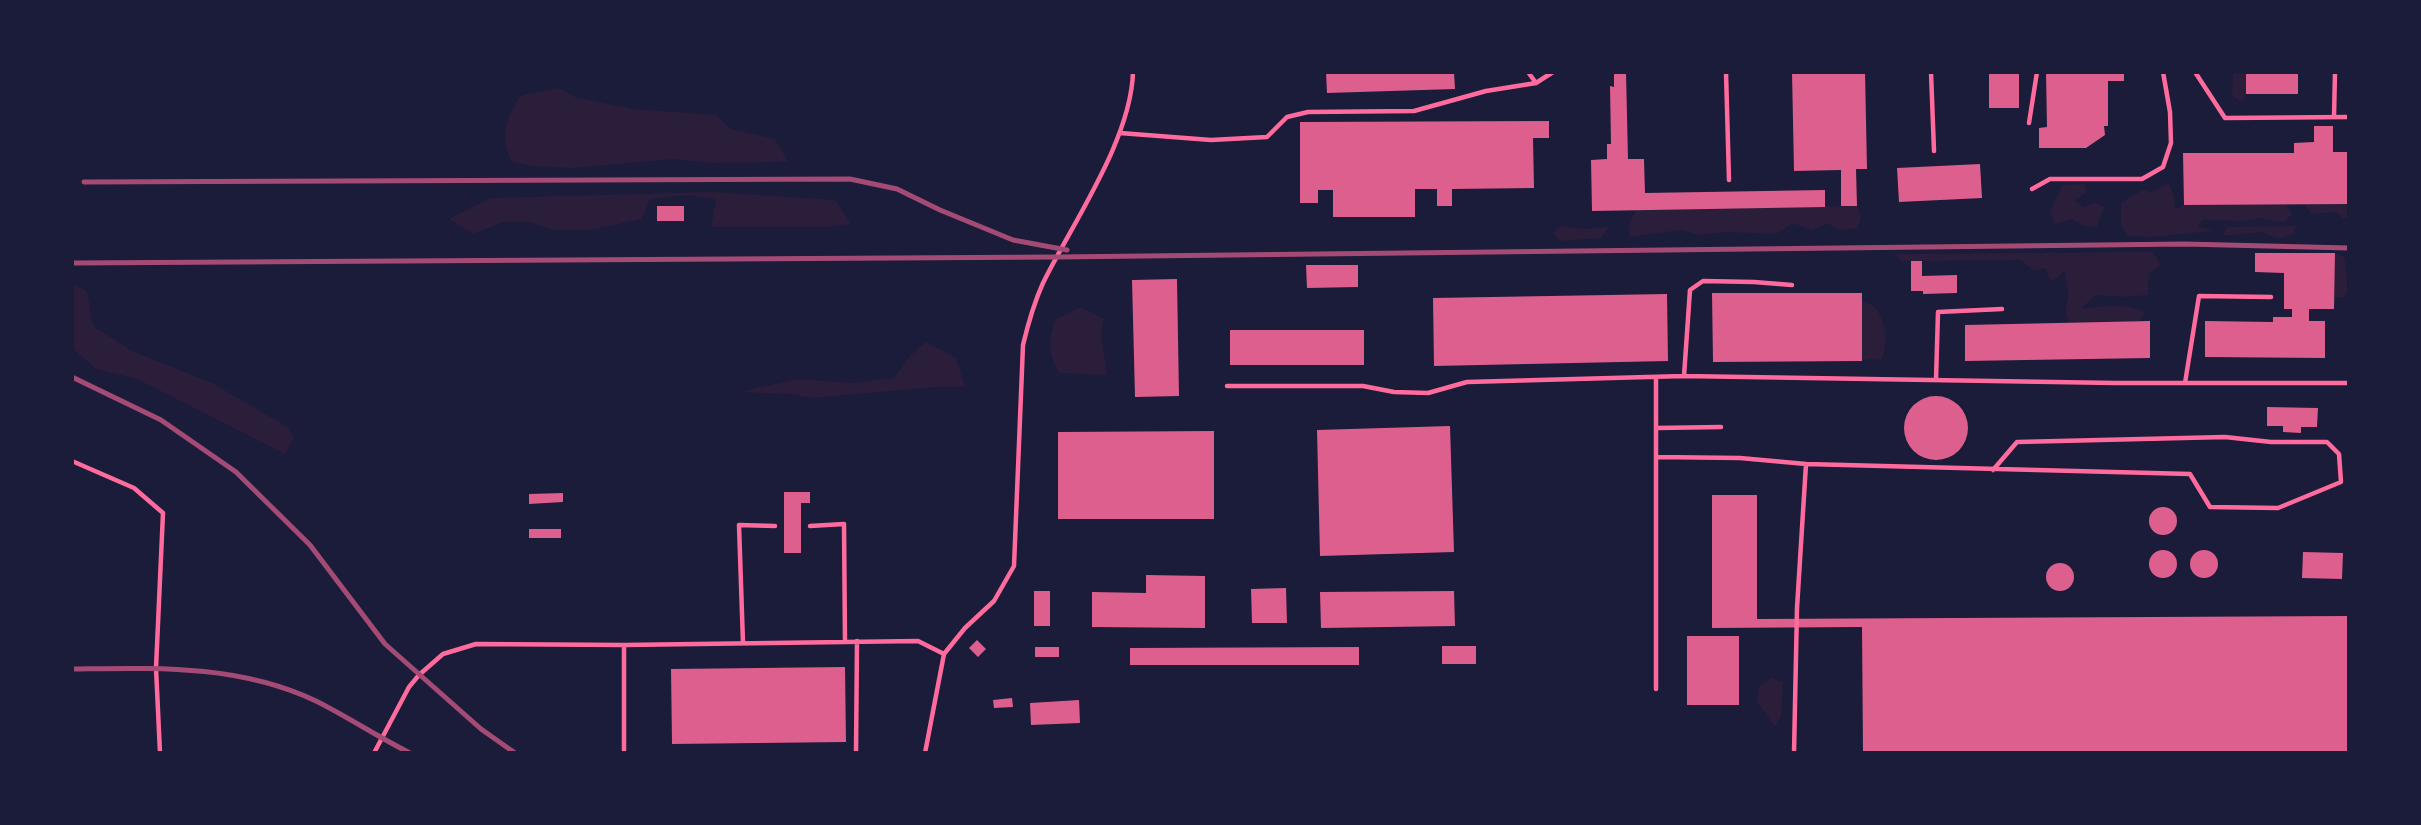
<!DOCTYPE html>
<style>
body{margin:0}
#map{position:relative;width:2421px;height:825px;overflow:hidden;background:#1b1b3a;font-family:"DejaVu Sans",sans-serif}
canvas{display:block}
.frame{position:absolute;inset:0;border:74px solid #1b1b3a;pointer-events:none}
</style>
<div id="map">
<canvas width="2421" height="825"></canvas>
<div class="frame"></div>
</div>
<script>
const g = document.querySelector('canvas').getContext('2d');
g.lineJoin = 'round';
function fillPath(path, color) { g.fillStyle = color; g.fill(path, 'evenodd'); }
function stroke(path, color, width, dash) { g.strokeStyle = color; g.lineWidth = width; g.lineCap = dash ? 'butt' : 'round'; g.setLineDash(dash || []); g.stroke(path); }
fillPath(new Path2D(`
 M2233 72H2246V94L2242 102 2232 96Z
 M559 88 575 97 632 109 716 115 731 129 775 139 788 162 712 163 674 159 572 168 531 166 512 162C499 135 506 120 520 96Z
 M2168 182 2174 196 2175 209 2184 205 2286 204 2292 214 2284 223 2260 218 2245 221 2203 220 2197 226 2213 231 2152 237 2128 236 2121 225V203L2144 189 2152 193Z
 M2085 184 2086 193 2075 200 2083 207 2096 203 2104 207 2097 227 2083 226 2072 219 2055 224 2050 212 2062 185Z
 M712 192 835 200 851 224 828 227H711L716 199 687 195 650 199 642 219 591 230H552L530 222H504L473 234 449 219 490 198Z
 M2305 204H2349V218H2343L2336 212 2311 214Z
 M1857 206 1861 218 1858 228 1839 230 1827 223 1813 231 1793 223 1776 234 1727 232 1701 235 1681 230 1630 237 1628 227 1636 210Z
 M1561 226 1584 229 1609 227 1601 238 1560 241 1553 233Z
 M2296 226 2294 234 2277 239 2263 232 2222 236 2227 227Z
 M2153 252 2158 259 2160 266 2149 273 2148 295 2127 297 2095 295 2081 309C2102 307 2125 301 2145 313L2140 321 2069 322C2062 303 2068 309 2068 294 2068 286 2065 278 2065 271L2051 282 2045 268 2034 271 2021 260 1901 261 1896 254Z
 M2335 253 2344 257 2349 286 2345 297 2334 298Z
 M72 284 87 291 93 326 134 352 214 384 289 428 294 437 285 454 137 379 96 369 72 348Z
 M1862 302C1885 303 1891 343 1881 360L1870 359 1862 361Z
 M1081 307 1104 319 1101 333 1107 375 1059 373C1049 356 1048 339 1055 320Z
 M926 342 956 358 965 387H936L812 398 788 394 739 392 797 379 854 383 894 378 911 355Z
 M1772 678 1783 682 1781 716 1775 727 1757 702 1759 686Z`), '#2a1e3b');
fillPath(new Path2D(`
 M1326 72H1454L1455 89 1327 93Z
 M1614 72H1626L1628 159H1644L1645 193 1825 190V207L1592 211 1591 160 1607 159V144H1611L1610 86 1614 87Z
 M1792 72H1865L1867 169H1856L1857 206H1841V170L1794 171Z
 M1989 72H2019V108H1989Z
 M2046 72H2124V81H2108V126H2104L2105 135 2086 148H2039V128L2047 127Z
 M2246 72H2298V94H2246Z
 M1549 121V138H1533L1534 188 1452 189V206H1437V189H1415V217H1333V190H1318V203H1300V122Z
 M2314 126H2333V152H2349V204L2184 205 2183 153H2294V143L2314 142Z
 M1980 164 1982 198 1899 202 1897 168Z
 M657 206H684V221H657Z
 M2255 253H2335L2334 309H2309V321H2325V358L2205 357V321L2273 322V317H2292V309H2284V273L2255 272Z
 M1911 261H1922V276L1957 275V293L1923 294V291H1911Z
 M1306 265H1358V287L1307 288Z
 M1177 279 1179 396 1135 397 1132 280Z
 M1712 293H1862V361L1713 362Z
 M1667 294 1668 361 1434 366 1433 298Z
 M2150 321V358L1965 361V325Z
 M1230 330H1364V365H1230Z
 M1904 428a32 32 0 1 1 64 0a32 32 0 1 1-64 0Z
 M2267 407 2318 408 2317 427H2301V433L2283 432V426H2267Z
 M1450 426 1454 552 1320 556 1317 430Z
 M1214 431V519H1058V432Z
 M784 492H810V503H801V553H784Z
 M563 493V502L529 504V494Z
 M1712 495H1757V619L2349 616V753H1863L1862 627 1712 628Z
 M2149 521a14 14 0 1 1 28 0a14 14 0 1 1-28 0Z
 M529 529H561V538H529Z
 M2190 564a14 14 0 1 1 28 0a14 14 0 1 1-28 0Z
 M2149 564a14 14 0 1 1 28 0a14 14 0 1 1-28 0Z
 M2303 552 2343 553 2342 579 2302 578Z
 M2046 577a14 14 0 1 1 28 0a14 14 0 1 1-28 0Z
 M1146 575 1205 576V628L1092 627V592L1146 593Z
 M1286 588 1287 623H1252L1251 589Z
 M1034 591H1050V626H1034Z
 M1454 591 1455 626 1321 628 1320 592Z
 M1687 636H1739V705H1687Z
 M977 640 986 649 978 657 969 648Z
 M1442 646H1476V664H1442Z
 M1035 647H1059V657H1035Z
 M1359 647V665H1130V648Z
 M845 667 846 742 672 744 671 669Z
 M1012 698 1013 707 994 708 993 700Z
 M1079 700 1080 723 1031 725 1030 703Z`), '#dd5f8e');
stroke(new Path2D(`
 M1528 72 1536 83
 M1726 72 1729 180
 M1931 72 1934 151
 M2195 72 2225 118 2349 117
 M2334 117 2335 72
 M2029 123 2037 72
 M1120 133 1211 140 1267 137 1287 117 1308 112 1414 111 1486 91 1536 83 1553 72
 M2032 189 2050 179H2142L2163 167 2171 143 2170 112 2163 72
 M1684 376 1690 290 1703 281 1754 282 1792 285
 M1936 380 1938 312 2002 309
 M2185 383 2199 296 2271 297
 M1227 386H1363L1394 392 1428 393 1467 382 1684 376 2115 383H2349
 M1656 428 1721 427
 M1656 457 1740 458 1806 464 1797 608 1794 753
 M72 461 134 488 163 513 156 668 160 753
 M1806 464 2190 474 2210 507 2278 508 2341 482 2339 454 2327 442H2271L2225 437 2017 442 1993 470
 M810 526 844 524 845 642
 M743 643 739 525 775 526
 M1656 689V378
 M374 753 409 687 419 675 443 654 476 644 624 645 918 641 944 654
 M624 753V645
 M856 753 857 641
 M925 753 944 654 965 628 994 601 1014 566 1023 345C1028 324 1034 303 1043 283 1073 222 1131 140 1133 72`), '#ff6b9d', 4.5);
stroke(new Path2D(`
 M84 182 850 179 897 189 940 210 1013 240 1067 250
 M72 263 1057 257 2185 244 2349 248
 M72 377 161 420 236 472 310 545 385 644 481 729 515 753
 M72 669C155 668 238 664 316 701 348 717 378 737 410 753`), '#a44b75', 5);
</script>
